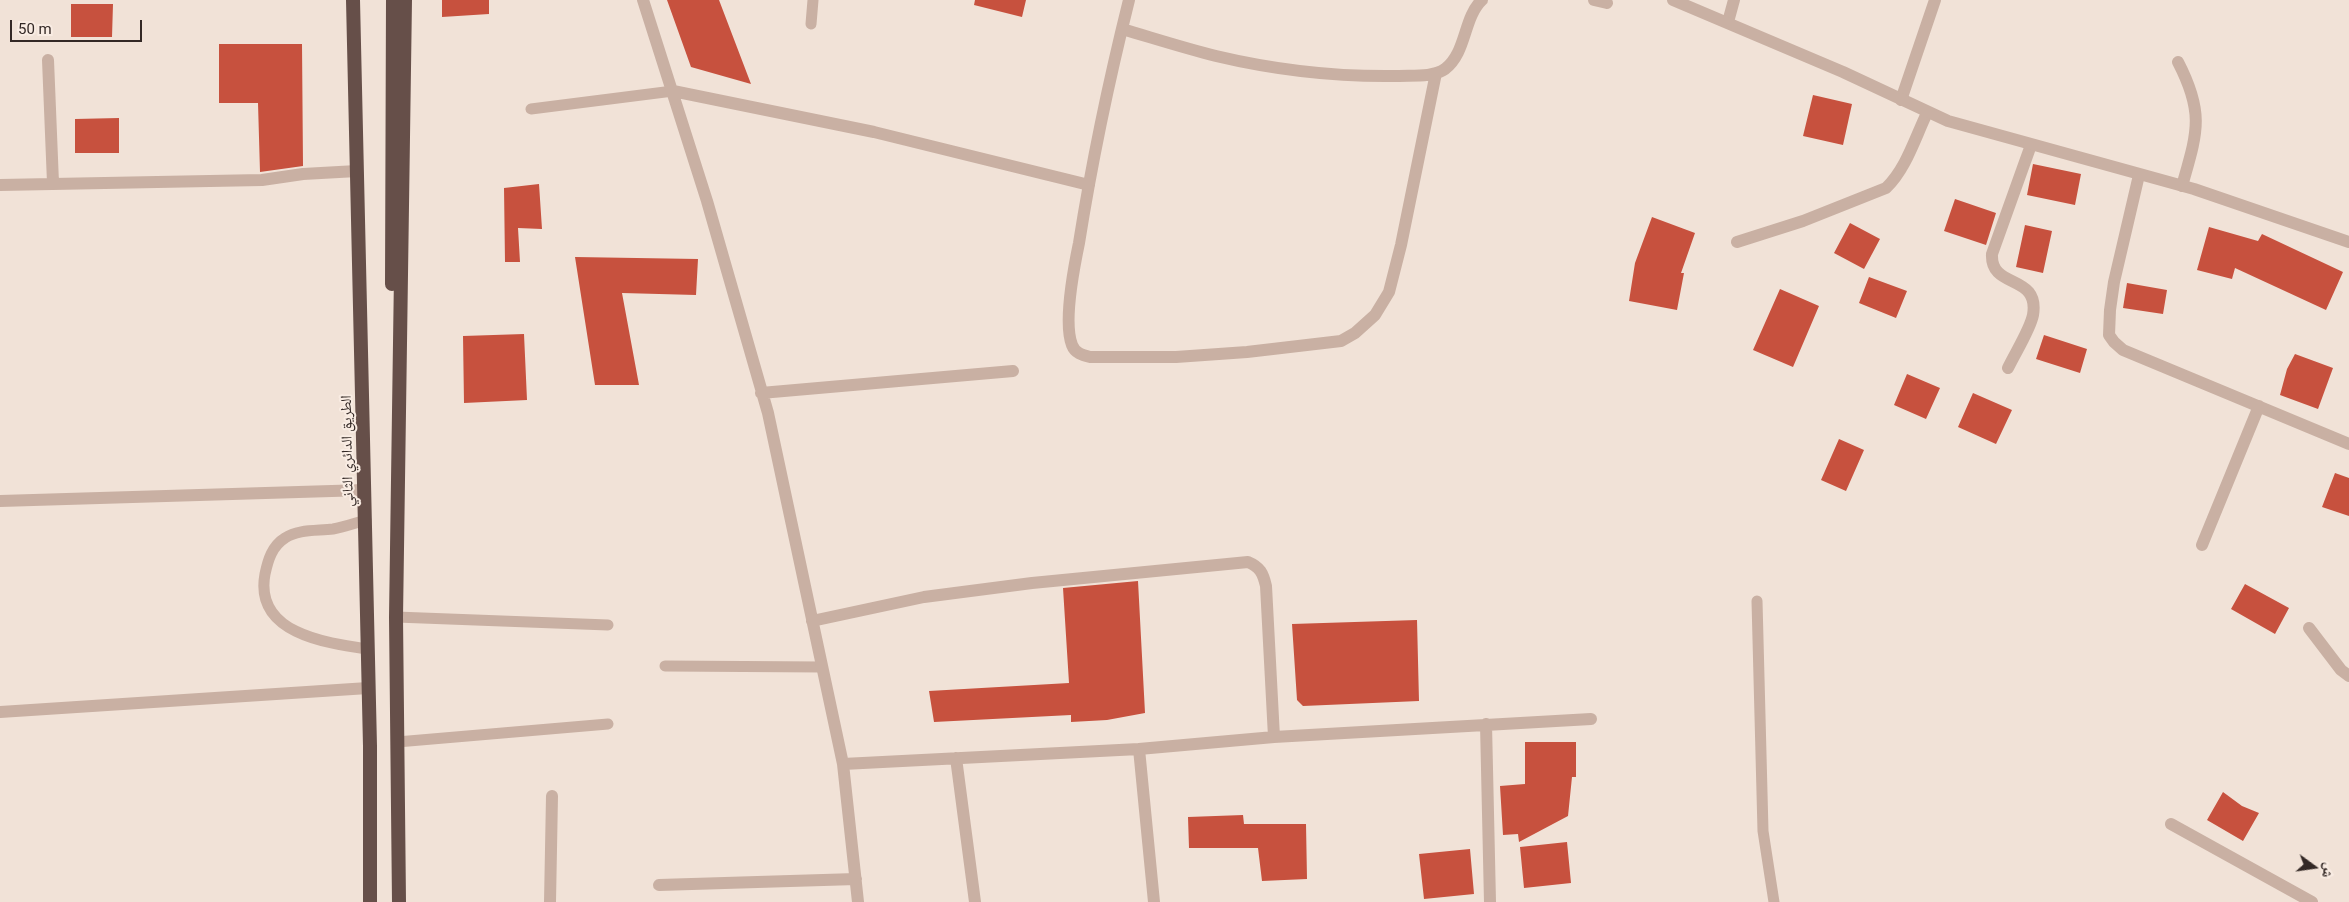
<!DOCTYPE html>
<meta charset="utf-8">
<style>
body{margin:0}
#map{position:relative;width:2349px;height:902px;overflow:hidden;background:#f1e2d7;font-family:Roboto,"Noto Naskh Arabic",sans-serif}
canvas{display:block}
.north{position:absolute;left:2289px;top:842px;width:50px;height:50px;-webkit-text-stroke:4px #f9ece3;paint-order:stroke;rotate:104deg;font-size:14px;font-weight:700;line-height:20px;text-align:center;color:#332825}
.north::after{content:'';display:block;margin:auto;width:18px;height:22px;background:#332825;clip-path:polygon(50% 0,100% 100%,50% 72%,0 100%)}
.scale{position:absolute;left:10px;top:20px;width:132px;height:22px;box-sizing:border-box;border:2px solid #332825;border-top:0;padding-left:6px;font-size:15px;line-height:18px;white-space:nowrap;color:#332825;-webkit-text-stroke:4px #f9ece3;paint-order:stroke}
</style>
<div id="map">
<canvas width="2349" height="902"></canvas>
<div class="north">ش</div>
<div class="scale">50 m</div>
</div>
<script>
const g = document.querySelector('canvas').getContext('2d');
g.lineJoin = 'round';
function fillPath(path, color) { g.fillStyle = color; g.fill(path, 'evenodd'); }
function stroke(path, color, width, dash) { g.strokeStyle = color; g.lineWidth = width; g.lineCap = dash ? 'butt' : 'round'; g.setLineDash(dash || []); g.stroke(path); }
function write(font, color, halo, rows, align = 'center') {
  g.font = font + ' Roboto,"Noto Naskh Arabic",sans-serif'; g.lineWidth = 4; g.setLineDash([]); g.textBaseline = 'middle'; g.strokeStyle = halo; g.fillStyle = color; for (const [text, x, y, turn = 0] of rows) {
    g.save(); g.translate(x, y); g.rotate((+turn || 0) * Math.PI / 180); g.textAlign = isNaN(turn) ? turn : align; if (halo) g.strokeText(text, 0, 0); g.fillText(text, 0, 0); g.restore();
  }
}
fillPath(new Path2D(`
 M442 0H489V14L442 17Z
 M667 0H719L751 84 691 67Z
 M975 0H1026L1022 17 974 5Z
 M71 4H113L112 37H71Z
 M219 44H302L303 166 260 172 258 103H219Z
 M1813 95 1852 104 1843 145 1803 136Z
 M119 118V153H75V119Z
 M2033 164 2081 174 2075 205 2027 195Z
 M539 184 542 229 518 228 520 262H505L504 188Z
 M1955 199 1996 213 1986 245 1944 231Z
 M1652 217 1695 233 1681 273H1684L1677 310 1629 301 1635 263Z
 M1850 223 1880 239 1864 269 1834 253Z
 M2025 225 2052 231 2043 273 2016 267Z
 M2209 227 2258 241 2262 234 2343 272 2326 310 2235 268 2232 279 2197 270Z
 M575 257 698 259 696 295 622 293 639 385H595Z
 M1869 277 1907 291 1896 318 1859 303Z
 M2127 283 2167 290 2163 314 2123 308Z
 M1780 289 1819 306 1793 367 1753 350Z
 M524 334 527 400 464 403 463 336Z
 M2044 335 2087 349 2080 373 2036 359Z
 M2295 354 2333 368 2318 409 2280 395 2287 369Z
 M1907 374 1940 388 1926 419 1894 405Z
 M1973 393 2012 410 1996 444 1958 427Z
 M1839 439 1864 450 1846 491 1821 480Z
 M2335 473 2349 478V516L2322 507Z
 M1138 581 1145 713 1107 720 1071 722V715L934 722 929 691 1069 683 1063 588Z
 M2245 584 2289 608 2275 634 2231 609Z
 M1417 620 1419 701 1303 706 1297 700 1292 624Z
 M1525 742H1576V777H1572L1568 816 1519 842 1518 834 1503 835 1500 786 1525 784Z
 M2223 792 2242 806 2259 813 2243 841 2207 820Z
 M1243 815 1244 824H1306L1307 879 1262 881 1258 848H1189L1188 817Z
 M1567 842 1571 883 1524 888 1520 847Z
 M1470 849 1474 894 1424 899 1419 854Z`), '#c7513e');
stroke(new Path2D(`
 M811 24 813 0
 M531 109 673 91
 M366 520C355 523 344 527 333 529 317 531 298 529 285 538 272 546 268 560 265 574 254 633 325 643 367 649
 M1757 601 1763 831 1774 902
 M396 617 608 625
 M665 666 822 667
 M397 742 608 724`), '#c9b0a3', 11);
stroke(new Path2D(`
 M643 0 707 201 768 413 843 764 858 902
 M1129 0C1109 80 1092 161 1079 243 1074 267 1063 322 1072 345 1075 353 1082 355 1090 357H1176L1247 352 1341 341 1355 333 1375 315 1389 292 1401 245 1436 73
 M1594 0 1607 3
 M1728 22 1734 0
 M1122 29C1153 38 1184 48 1216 56 1275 70 1337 77 1397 76 1411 75 1432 78 1445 69 1467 52 1463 18 1482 0
 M48 60 53 183
 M2178 62C2205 114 2197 133 2182 186
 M673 91 874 132 1089 185
 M1901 100 1935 0
 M2139 175 2114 282 2110 310 2109 335 2114 342 2123 350 2349 444
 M0 185 262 180 303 174 357 171
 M1737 242 1803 221 1886 188C1906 169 1915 138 1927 113
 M2008 368C2015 353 2030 330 2033 315 2040 273 1990 290 1992 254L2031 145
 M761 393 1013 371
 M0 501 365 490
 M2202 545 2259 406
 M812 621 924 597 1032 583 1248 562C1260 567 1263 573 1266 586L1274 737
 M2309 628 2341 670 2349 676
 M0 712 368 688
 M1486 724 1490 902
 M1139 749 1154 902
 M956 758 975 902
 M843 764 1139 749 1274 737 1591 719
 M2171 824 2312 902
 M659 885 856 879
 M550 902 552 796`), '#c9b0a3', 12);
stroke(new Path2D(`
 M1673 0 1843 72 1948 121 2194 189 2349 242`), '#c9b0a3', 12);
stroke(new Path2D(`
 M353 0 370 746V902
 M392 284 393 0
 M399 902 396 617 405 0`), '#664f49', 14);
write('15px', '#332825', '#f9ece3', [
 ["الطريق الدائري الثاني",348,451,-91]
]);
</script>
